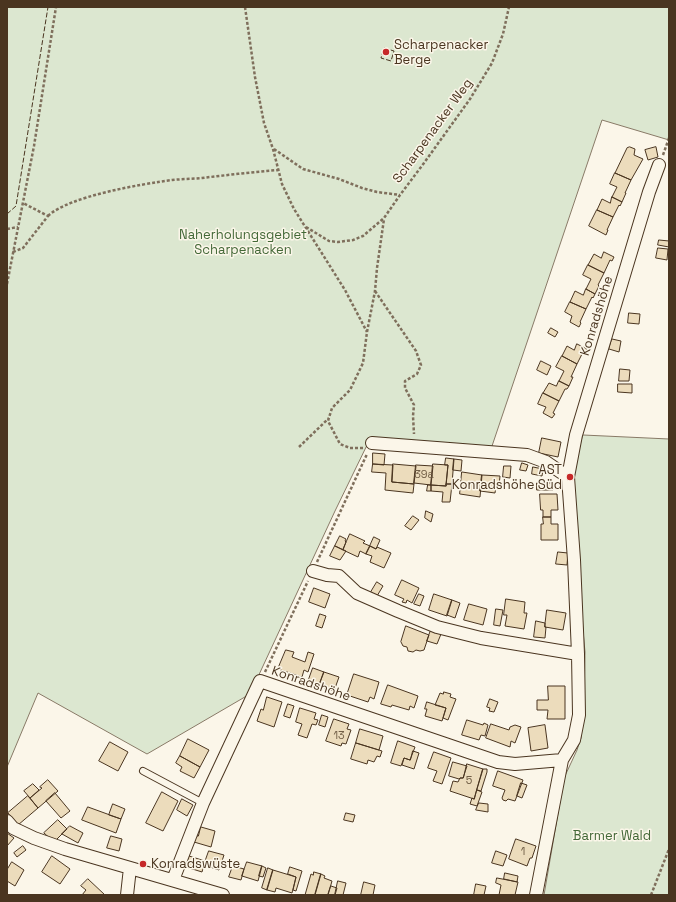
<!DOCTYPE html>
<meta charset="utf-8">
<style>
body{margin:0}
#map{position:relative;width:676px;height:902px;overflow:hidden;background:#fbf6e9;font-family:"Space Grotesk",sans-serif}
canvas{display:block}
.frame{position:absolute;inset:0;border:8px solid #4a3520;pointer-events:none}
</style>
<div id="map">
<canvas width="676" height="902"></canvas>
<div class="frame"></div>
</div>
<script>
const g = document.querySelector('canvas').getContext('2d');
g.lineJoin = 'round';
function fillPath(path, color) { g.fillStyle = color; g.fill(path, 'evenodd'); }
function stroke(path, color, width, dash) { g.strokeStyle = color; g.lineWidth = width; g.lineCap = dash ? 'butt' : 'round'; g.setLineDash(dash || []); g.stroke(path); }
function write(font, color, halo, rows, align = 'center') {
  g.font = font + ' "Space Grotesk",sans-serif'; g.lineWidth = 3; g.setLineDash([]); g.textBaseline = 'middle'; g.strokeStyle = halo; g.fillStyle = color; for (const [text, x, y, turn = 0] of rows) {
    g.save(); g.translate(x, y); g.rotate((+turn || 0) * Math.PI / 180); g.textAlign = isNaN(turn) ? turn : align; if (halo) g.strokeText(text, 0, 0); g.fillText(text, 0, 0); g.restore();
  }
}
const green = new Path2D(`
 M7 7H669V140L602 120 491 449 463 447 437 442 418 444 369 441 335 511 250 694 147 754 38 693 7 767Z
 M583 435 669 439V895H544L564 778 577 750 581 738 584 699 585 652 582 620 573 473Z`);
fillPath(green, '#dce7d0');
stroke(green, '#887966', 1);
const building = new Path2D(`
 M630 147 635 149 634 155 643 159 631 180 615 173 627 148Z
 M656 147 658 157 648 160 645 150Z
 M615 173 631 180 625 193H626L622 202 612 197 617 187 610 184Z
 M612 197 622 202 620 206 619 205 613 217 597 210 602 199 610 203Z
 M597 210 613 217 607 230H608L606 235 589 226Z
 M659 240 669 241V247L658 245Z
 M658 248 668 249 667 260 656 258Z
 M604 252 614 257 612 261 610 260 604 273 588 265 594 254 601 258Z
 M588 265 604 273 598 285 599 286 595 294 586 289 591 279 583 275Z
 M586 289 595 294 593 298 592 297 586 309 570 302 575 291 583 295Z
 M570 302 586 309 580 322 581 323 579 327 570 322 572 316 565 312Z
 M629 313 640 314 639 324 628 323Z
 M551 328 558 332 555 337 548 333Z
 M612 339 621 341 619 352 609 349Z
 M577 344 587 349 585 353 583 352 577 364 562 356 567 346 574 350Z
 M562 356 577 364 571 377H573L569 386 559 381 564 371 556 367Z
 M541 361 551 366 547 375 537 370Z
 M620 369 630 370 629 381H619Z
 M559 381 569 386 567 389H565L559 401 543 393 549 383 556 386Z
 M618 384H632V393L618 392Z
 M543 393 559 401 553 413 555 414 552 418 543 413 546 407 538 404Z
 M542 438 561 442 558 457 539 453Z
 M373 453 385 454 384 465 373 464Z
 M446 458 454 459 452 484H446L448 465H445Z
 M454 459 462 460 461 471 453 470Z
 M522 463 528 465 526 471 520 470Z
 M373 464 393 465 392 482 414 484 413 493 385 490 386 473 372 472Z
 M393 464 416 466 414 484 392 482Z
 M433 464 448 465 446 486 431 485Z
 M416 465 433 466 431 485 414 483Z
 M504 466H511L510 478 503 477Z
 M533 467 543 469 542 476 532 474Z
 M462 472 482 475 480 497 460 494Z
 M482 475 500 476 499 486H496L495 493 480 491Z
 M537 483H553V490H537Z
 M446 484H452L450 502H442L443 492 431 491V485L446 486Z
 M428 485H431V491H427Z
 M540 494H557L558 510H551V517H543V510H541Z
 M426 511 433 514 431 522 425 518Z
 M413 516 419 520 411 530 405 526Z
 M543 517H551V524H558V540H541V524H543Z
 M350 534 365 541 363 543 370 546 366 554 360 551 358 557 343 550Z
 M340 536 346 539 345 541 346 542 343 550 335 546Z
 M374 537 380 540 376 549 370 546Z
 M335 546 346 551 340 560 330 556Z
 M370 546 376 549 377 547 391 553 384 568 370 562 372 556 366 554Z
 M558 552 568 553 567 565 556 564Z
 M402 580 419 588 412 603 407 600 406 603 402 602 404 599 395 595Z
 M377 582 383 586 377 596 371 592Z
 M314 588 330 594 325 608 309 602Z
 M419 594 424 596 420 606 414 604Z
 M434 594 452 600 447 616 429 610Z
 M506 599 525 602 524 613H527L524 629 505 626 507 615H504Z
 M452 600 460 603 455 618 447 615Z
 M469 604 487 609 483 625 464 620Z
 M496 609 503 610 500 626 494 625Z
 M547 610 566 613 563 630 545 627Z
 M320 614 326 616 322 628 316 626Z
 M536 621 545 623V627H546L545 638 534 637Z
 M406 626 429 635 424 650 420 651 416 650 413 652 408 651 407 647 403 646 401 642Z
 M431 630 441 634 437 644 427 641Z
 M286 650 294 652 292 657 305 662 308 652 314 654 308 672 304 670 302 677 278 669Z
 M313 668 324 672 319 685 308 682Z
 M324 672 339 677 334 691 319 686Z
 M354 674 379 682 374 699 370 697 368 702 347 695Z
 M388 685 418 696 414 708 410 706 409 710 392 705 391 707 381 704Z
 M548 686H565V719H547L548 710H537V700H548Z
 M444 692 451 694 450 697 456 699 448 720 443 718 446 708 435 705 440 693 443 694Z
 M267 697 282 702 274 727 257 721 261 709 263 710Z
 M490 699 498 702 494 712 489 711 490 708 487 707Z
 M427 702 446 708 442 721 425 716 427 709H425Z
 M288 704 294 706 290 718 284 716Z
 M300 708 316 713 314 719 318 720 316 725 312 724 307 738 298 735 302 724 296 722Z
 M322 715 328 717 325 727 319 725Z
 M334 719 349 724 347 729 351 730 346 744 342 743 341 746 326 741Z
 M467 720 483 725 484 723 488 725 485 736 481 735 479 740 462 735Z
 M491 724 509 730 510 727 515 725 521 727 515 743 511 741 510 747 486 738Z
 M545 725 548 748 531 751 528 728Z
 M360 729 383 736 379 750 356 743Z
 M188 739 209 750 200 767 180 756Z
 M398 741 415 747 410 760 404 758 401 766 391 763Z
 M110 742 128 752 118 771 99 761Z
 M356 743 382 751 380 757 377 756 374 762 368 760 367 764 351 759Z
 M413 751 419 753 414 769 402 765 404 758 410 760Z
 M434 752 451 758 442 784 433 781 437 771 428 768Z
 M180 756 200 767 194 778 180 771 182 767 176 763Z
 M453 762 467 766 463 778H460L459 779 449 776Z
 M467 764 483 769 474 799 450 791 453 781 458 782 460 778H463Z
 M483 769H487V772L481 791 477 790Z
 M498 771 523 780 515 801 508 799 506 801 503 800 502 798 505 790 493 786Z
 M48 780 58 791 38 808 30 798 42 788 40 787Z
 M521 783 527 785 522 798 517 796Z
 M33 784 39 790 30 798 24 791Z
 M477 790 482 792 477 806 470 804 472 798 474 799Z
 M162 792 178 801 163 831 146 823Z
 M55 793 70 811 61 818 46 801Z
 M28 796 38 808 18 825 8 813Z
 M182 799 193 805 187 816 177 810Z
 M479 803 488 804V812L476 810Z
 M113 804 125 809 121 819 109 815Z
 M88 807 121 819 116 833 82 820Z
 M346 813 355 815 353 822 344 820Z
 M58 820 67 829 54 842 44 833Z
 M70 826 83 833 78 843 62 834Z
 M201 827 215 831 211 847 194 842 196 836H198Z
 M7 833 14 838 7 846Z
 M111 836 122 839 119 851 107 848Z
 M516 839 536 846 532 858H530L527 866 509 859Z
 M23 846 26 850 17 857 14 853Z
 M209 851 224 855 219 870 204 865Z
 M496 851 507 855 503 866 492 863Z
 M52 856 70 869 60 884 42 872Z
 M189 856 205 861 202 872 186 867Z
 M12 862 24 870 15 886 7 881V870Z
 M247 862 262 866 258 881 242 876Z
 M233 866 244 869 241 880 229 877Z
 M262 866 266 868 263 877 259 876Z
 M290 867 302 871 296 891 293 890 296 877 288 874Z
 M268 868 273 870 267 890 262 888Z
 M273 870 296 877 292 893 276 888 275 892 267 890Z
 M314 872 321 874 315 895H305L311 874 313 875Z
 M505 873 518 876 517 882 504 879Z
 M321 874 325 876 324 878 332 881 328 895H315Z
 M497 878 518 882 515 895H499L501 885 496 883Z
 M88 879 105 895H82L86 890 81 886Z
 M338 881 346 883 343 895H335Z
 M364 882 375 885 373 895H361Z
 M476 884 486 886 484 895H474Z
 M331 886 337 888 335 895H328Z`);
fillPath(building, '#ecdcbc');
stroke(building, '#4a3520', 1);
const lane = new Path2D(`
 M143 771 203 803`);
const street = new Path2D(`
 M372 443 527 455 546 462 568 477
 M313 571 327 575 339 576 357 593 398 611 437 627 481 638 578 654
 M7 821 13 828 34 838 65 849 223 895
 M173 880 203 803 260 681 498 762 515 764 562 760
 M127 895 130 868
 M536 895 562 760 574 740 579 715 578 654 574 560 568 477 576 435 649 192 659 165`);
stroke(lane, '#4a3520', 8);
stroke(street, '#4a3520', 14);
stroke(new Path2D(`
 M245 7 255 77 264 123 273 149 282 184 294 209 345 290 367 332
 M274 149 303 169 339 179 362 188 377 192 400 195
 M663 155 669 138
 M48 216C69 196 142 184 172 180 182 179 192 179 202 178 227 175 253 172 278 170
 M306 227 329 241 338 242 353 240 363 236 384 218 400 195 424 163 470 99 492 63 503 34 509 7
 M7 229 18 227
 M13 252 23 248 48 216 23 203
 M7 284 34 146 56 7
 M375 291 416 351 421 365 417 374 405 381V388L414 405 413 416 414 434
 M299 447 329 418
 M363 448H350L340 444 328 421 332 408 350 390 363 363 367 332 375 291 377 268 384 219
 M317 562 367 454
 M265 672 308 581
 M651 895 669 849`), '#7f6f5c', 2.5, [3, 2]);
stroke(lane, '#fbf6e9', 6);
stroke(street, '#fbf6e9', 12);
stroke(new Path2D(`
 M384 48 394 51 391 61 381 58Z
 M7 214 16 206 48 7`), '#4a3520', 1, [5, 2]);
for (const [x, y, r, color] of [
 [386,52,4,"#c62828"],
 [570,477,4,"#c62828"],
 [143,864,4,"#c62828"]
]) { const dot = new Path2D(); dot.arc(x, y, r, 0, 2 * Math.PI); g.fillStyle = color; g.fill(dot); stroke(dot, '#fbf6e9', 1.5); }
write('11px', '#725f47', null, [
 ["39a",424,475],
 ["13",339,736],
 ["5",469,781],
 ["1",523,852]
]);
write('13px', '#4a3520', '#fbf6e9', [
 ["Scharpenacker",394,45],
 ["Berge",394,60],
 ["AST",562,470,"right"],
 ["Konradshöhe Süd",562,485,"right"],
 ["Konradswüste",151,864]
], 'left');
write('13px', '#4a3520', '#fbf6e9', [
 ["Scharpenacker Weg",433,131,-54],
 ["Konradshöhe",597,316,-73],
 ["Konradshöhe",311,684,19]
]);
write('13px', '#436837', '#fbf6e9', [
 ["Naherholungsgebiet",243,235],
 ["Scharpenacken",243,250],
 ["Barmer Wald",612,836]
]);
</script>
